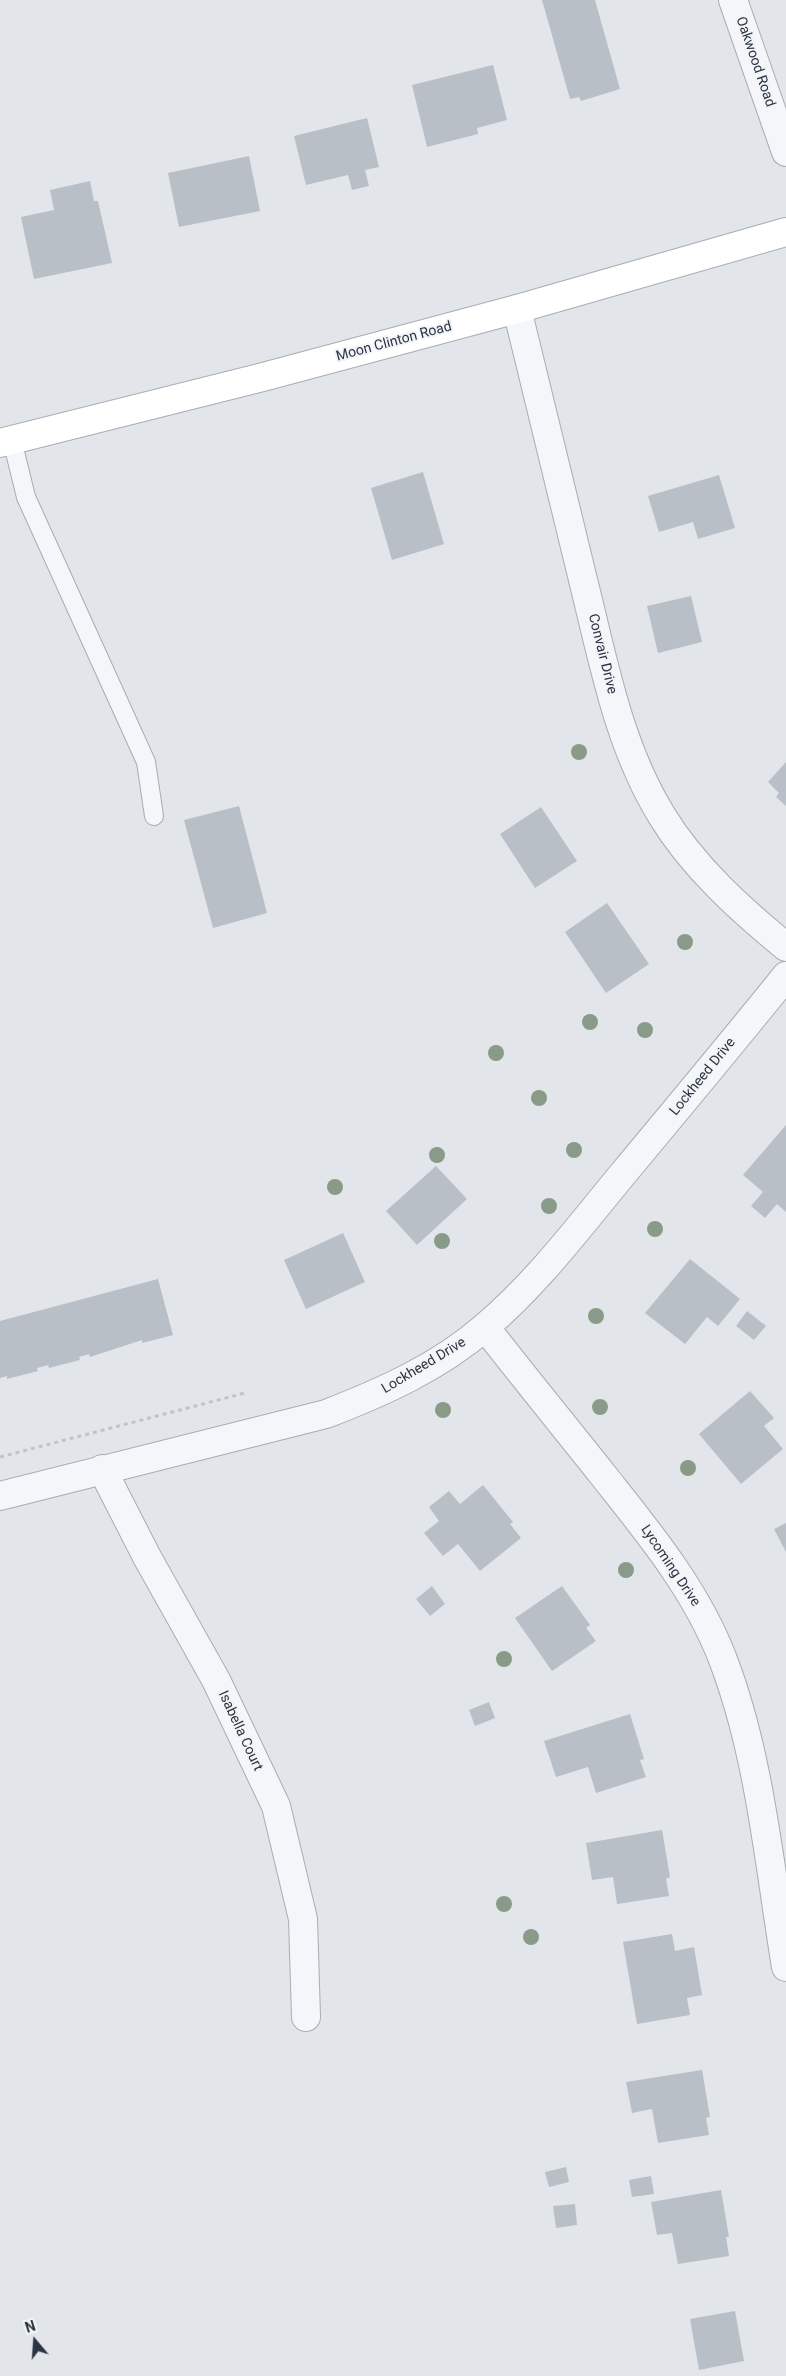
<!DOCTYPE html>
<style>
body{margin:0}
#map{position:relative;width:786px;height:2376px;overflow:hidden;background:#e2e6ea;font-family:Roboto,sans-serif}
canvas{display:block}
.north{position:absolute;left:10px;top:2316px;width:50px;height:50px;-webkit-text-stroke:4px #f2f4f8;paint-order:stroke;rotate:342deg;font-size:14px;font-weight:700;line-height:20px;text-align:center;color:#2a3442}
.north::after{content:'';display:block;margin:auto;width:18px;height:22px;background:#2a3442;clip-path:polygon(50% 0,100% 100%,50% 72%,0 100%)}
</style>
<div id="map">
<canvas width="786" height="2376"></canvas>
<div class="north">N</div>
</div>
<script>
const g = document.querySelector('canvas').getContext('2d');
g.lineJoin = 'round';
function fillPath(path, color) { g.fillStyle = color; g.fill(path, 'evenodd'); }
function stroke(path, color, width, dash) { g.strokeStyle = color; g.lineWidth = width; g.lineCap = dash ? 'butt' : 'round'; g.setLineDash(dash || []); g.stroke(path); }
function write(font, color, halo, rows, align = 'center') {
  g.font = font + ' Roboto,sans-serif'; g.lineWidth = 4; g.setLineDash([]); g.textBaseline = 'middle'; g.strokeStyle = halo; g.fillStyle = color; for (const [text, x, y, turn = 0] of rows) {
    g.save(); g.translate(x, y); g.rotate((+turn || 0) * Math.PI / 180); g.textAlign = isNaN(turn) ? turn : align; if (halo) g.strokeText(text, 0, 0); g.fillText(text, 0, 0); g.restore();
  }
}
fillPath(new Path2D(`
 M542 0H595L620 89 581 101 579 97 570 99Z
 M493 65 507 120 477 128 478 134 427 147 412 85Z
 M367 118 379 167 365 170 369 186 352 190 348 175 306 185 294 136Z
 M249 156 260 211 179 227 168 173Z
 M90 181 94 201H98L112 263 34 279 21 217 54 210 50 190Z
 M423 472 444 544 392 560 371 488Z
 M719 475 735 528 698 539 693 522 659 532 648 496Z
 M691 596 702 642 658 653 647 606Z
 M786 762V806L776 797 779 793 768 782Z
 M239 806 267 913 213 928 184 820Z
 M541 807 577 861 535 888 500 834Z
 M607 903 649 964 606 993 565 932Z
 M786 1125V1212L777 1204 765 1218 751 1206 763 1192 743 1175Z
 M436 1166 467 1199 417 1245 386 1211Z
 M343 1233 365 1282 306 1309 284 1260Z
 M690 1259 740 1299 718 1326 707 1317 685 1344 645 1313Z
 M158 1279 173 1335 142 1343V1340L90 1357 89 1354 79 1357 80 1360 49 1368 48 1365 37 1368 38 1371 7 1379V1376L0 1378V1321Z
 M747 1311 766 1326 754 1340 736 1326Z
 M750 1391 774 1418 764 1426 783 1449 741 1484 699 1434Z
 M483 1485 513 1522 510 1524 521 1538 480 1571 458 1544 443 1556 424 1533 439 1521 429 1507 449 1491 460 1504Z
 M786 1523V1552L774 1529Z
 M432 1586 445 1604 430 1616 416 1599Z
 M562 1586 590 1625 586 1628 596 1641 552 1671 515 1618Z
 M489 1702 495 1718 475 1726 469 1710Z
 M630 1714 644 1759 640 1760 646 1777 596 1793 588 1767 556 1777 544 1741Z
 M662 1830 670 1877 666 1879 669 1896 617 1904 613 1877 592 1880 586 1843Z
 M672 1934 675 1951 694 1947 702 1995 687 1998 690 2015 637 2024 623 1942Z
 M702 2070 710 2117 706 2118 709 2135 658 2143 652 2109 632 2113 626 2082Z
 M566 2167 569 2182 549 2187 545 2172Z
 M651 2176 654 2194 632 2197 629 2180Z
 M721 2190 729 2237H726L729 2256 678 2264 672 2233 657 2235 651 2202Z
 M575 2204 577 2225 556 2228 553 2206Z
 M735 2311 744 2361 699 2370 690 2319Z`), '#b9bfc7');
const lane = new Path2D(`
 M12 440 26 497 146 762 154 816`);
const street = new Path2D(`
 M733 0 786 152
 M517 309C540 404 563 498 586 592 605 669 620 748 662 816 693 867 741 910 786 947
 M485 1327C524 1377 564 1426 603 1475 648 1532 695 1588 722 1657 760 1755 769 1864 786 1967
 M102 1469 147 1557 216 1680 276 1806 303 1919 306 2017
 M0 1496 326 1414C383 1392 439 1367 485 1327 537 1283 579 1227 622 1175 677 1109 732 1043 786 976`);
const secondary = new Path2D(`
 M0 443 263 377 517 309 786 232`);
stroke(lane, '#a7adb4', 20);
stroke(street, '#a7adb4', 30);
stroke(secondary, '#a7adb4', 30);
stroke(new Path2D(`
 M0 1457 245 1393`), '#c0c4c9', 3, [4, 4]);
stroke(lane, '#f5f6f9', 18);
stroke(street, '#f5f6f9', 28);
stroke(secondary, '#fff', 28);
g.fillStyle = '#899b88';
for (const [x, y] of [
 [579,752],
 [685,942],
 [590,1022],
 [645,1030],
 [496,1053],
 [539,1098],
 [574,1150],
 [437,1155],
 [335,1187],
 [549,1206],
 [655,1229],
 [442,1241],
 [596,1316],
 [600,1407],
 [443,1410],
 [688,1468],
 [626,1570],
 [504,1659],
 [504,1904],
 [531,1937]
]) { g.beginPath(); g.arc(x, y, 8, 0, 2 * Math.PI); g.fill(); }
write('14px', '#2a3442', '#f2f4f8', [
 ["Oakwood Road",755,62,71],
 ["Moon Clinton Road",394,342,-15],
 ["Convair Drive",602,654,76],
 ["Lockheed Drive",703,1077,-51],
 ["Lockheed Drive",424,1366,-31],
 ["Lycoming Drive",670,1566,56],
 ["Isabella Court",240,1731,65]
]);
</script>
